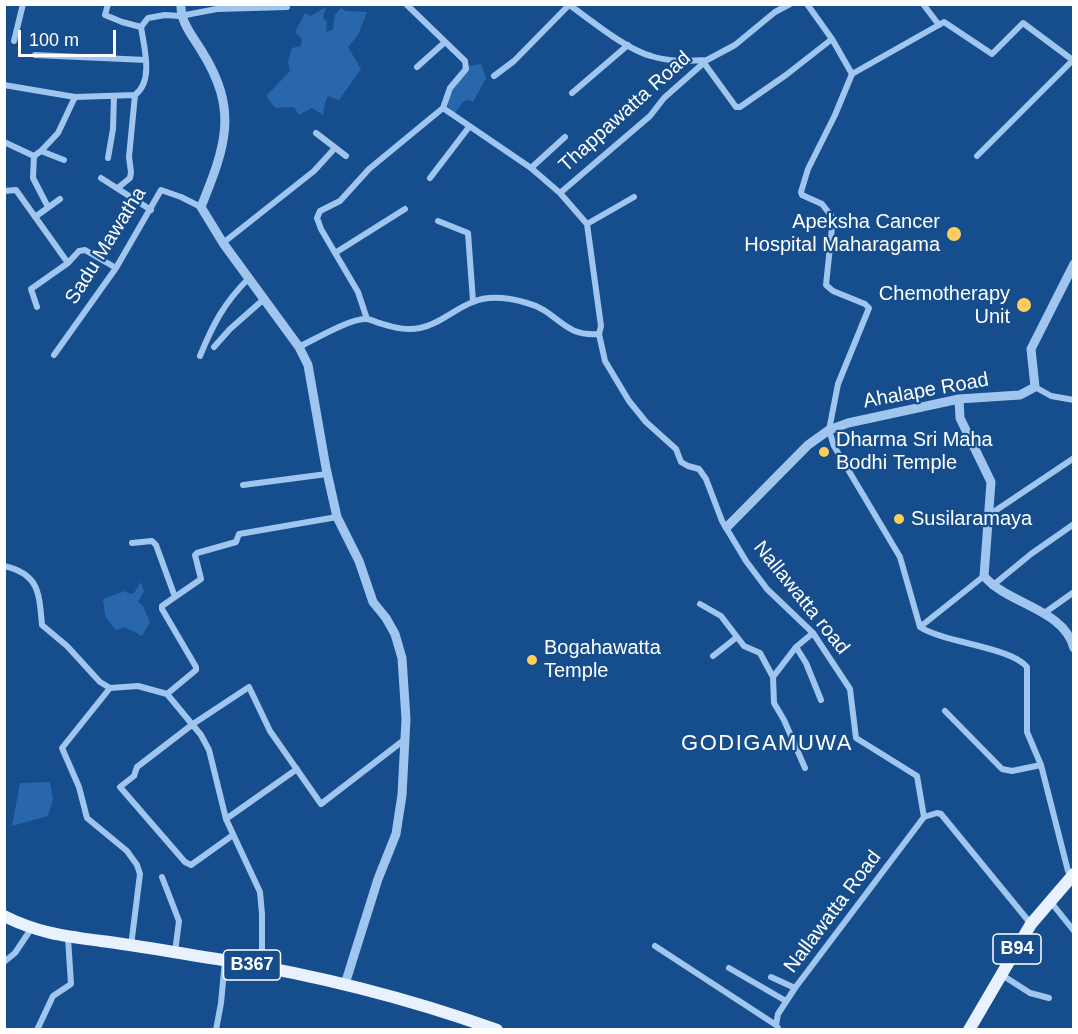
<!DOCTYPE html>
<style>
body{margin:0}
#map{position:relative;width:1078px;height:1034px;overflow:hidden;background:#164d8c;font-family:Arial,sans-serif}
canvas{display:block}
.frame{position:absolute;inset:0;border:6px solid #fff;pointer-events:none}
.scale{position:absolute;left:18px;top:30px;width:98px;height:27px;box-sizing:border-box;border:3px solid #fff;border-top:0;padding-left:8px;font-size:18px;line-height:21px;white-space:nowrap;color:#fff;-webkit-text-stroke:4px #164d8c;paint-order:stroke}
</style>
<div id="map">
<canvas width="1078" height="1034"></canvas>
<div class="frame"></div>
<div class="scale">100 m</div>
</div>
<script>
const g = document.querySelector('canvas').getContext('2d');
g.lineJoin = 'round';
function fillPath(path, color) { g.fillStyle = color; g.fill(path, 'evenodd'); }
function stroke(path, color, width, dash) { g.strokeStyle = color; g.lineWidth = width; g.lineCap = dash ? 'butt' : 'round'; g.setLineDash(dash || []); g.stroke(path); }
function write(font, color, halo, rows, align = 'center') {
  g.font = font + ' Arial,sans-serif'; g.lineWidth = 4.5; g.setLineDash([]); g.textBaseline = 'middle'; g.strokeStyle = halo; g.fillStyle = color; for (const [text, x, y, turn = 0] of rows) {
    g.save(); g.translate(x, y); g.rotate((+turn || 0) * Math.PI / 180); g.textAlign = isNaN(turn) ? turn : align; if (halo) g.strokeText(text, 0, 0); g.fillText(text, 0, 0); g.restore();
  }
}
fillPath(new Path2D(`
 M326 7 323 18 327 22 326 32 333 30 335 15 341 8 346 11 367 12 358 35 348 47 361 69 339 100 328 96 325 103 323 115 312 108 299 115 294 107 275 108 266 96 290 71 288 62 292 48 301 46 302 39 295 32 305 13 310 16Z
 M481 64 486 78 473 102 468 100 463 102 455 113 447 106 452 88 468 66Z
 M141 582 144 591 138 602 143 606 150 622 142 636 124 627 116 630 105 616 103 599 125 591 130 594 134 593Z
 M50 782 53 799 48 816 12 826 20 783Z`), '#2867ab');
stroke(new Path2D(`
 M108 4 105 15 122 22 141 27
 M406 4 465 61 466 69 450 88 443 108 531 168 560 193 650 116 664 98 707 60 735 45 775 12 790 4
 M568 4C591 20 625 49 651 56 669 62 689 61 707 60
 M807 4 832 39 852 74 835 115 808 169 801 192 802 195 822 204 833 218 826 285 833 291 865 304 869 308 838 384 829 430 834 446 900 557 920 627C945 643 1011 647 1027 667V732L1041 765 1068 871 1071 876
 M923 4 939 25
 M14 41 23 4
 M35 55 146 60
 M704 63 736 107H740L786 75 832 39
 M417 67 445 42
 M852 74 944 22 992 54 1023 23 1074 61
 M494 76 514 61 569 5
 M4 85 75 97 135 95C154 81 144 47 141 27L148 18 165 15 180 16 217 9 287 7
 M572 93 628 45
 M316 133 346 156
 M4 142 34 156 41 151 64 160
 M41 151 58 133 75 97
 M34 156 33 178 48 207
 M977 156 1072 61
 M108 158 113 129 114 96
 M531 168 565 137
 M101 178 151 210
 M430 178 469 127
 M119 187 130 178 131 172 129 157 135 95
 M4 191 16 190 68 263
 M35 217 60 199
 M438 221 468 233 473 301
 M587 224 634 197
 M223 243 314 171 335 148
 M335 253 405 209
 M37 307 31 289 68 263 79 251 85 250 116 268
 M367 319 358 292 321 229 317 218 320 211 340 201 369 169 443 108
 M599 334 605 361 629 401 646 422 676 449 681 462 688 466 699 469 706 479 722 521 746 561 767 589 813 633 850 689 856 738 917 776 924 817 937 813 941 814 1031 924
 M214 347 230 329 264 299
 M299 347C315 339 351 318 366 319 370 319 376 322 379 323 393 327 405 331 420 328 440 324 454 309 473 302 489 295 510 298 527 303 558 311 562 337 599 334L601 326 587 224 560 193
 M54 355 116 268 161 190 181 197 201 207
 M200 356C213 324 224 303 249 278
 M1035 387 1051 396 1074 400
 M243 485 327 474
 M989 515 1074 458
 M132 543 152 541 156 545 175 597
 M4 566C40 574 39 594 42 625L67 646 100 682 110 688 138 686 167 694 201 735 209 750 226 819 260 892 262 914V967
 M992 586 1031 554 1074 524
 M700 604 721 616 744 646 760 653 773 677
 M1043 614 1074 592
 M920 627 984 576
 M796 647 806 663 821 700
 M713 656 737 637
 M110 688 62 748 79 787 87 818 127 851 137 865 140 874 131 946
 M167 694 196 670V667L162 609V606L201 579 195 555 197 553 236 542 239 534 337 517
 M945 711 1002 769 1012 771 1041 765
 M805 768 784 720 774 703 773 677 796 647 813 633
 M226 819 297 769
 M233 835 191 865 185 862 120 787 134 776 137 767 193 724 249 687 270 731 321 804 404 740
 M162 877 179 921 175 952
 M1050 901 1074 931
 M655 946 776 1025
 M4 962 15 953 31 929
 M729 968 786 1001
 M1002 975 1030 993 1049 998
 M771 977 795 988
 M37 1030 53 996 71 984 68 938
 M216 1030 221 1003 225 960
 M779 1030 776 1025 778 1014 795 988 924 817`), '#a0c6ef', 6);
stroke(new Path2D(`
 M181 4C180 22 192 35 201 50 239 110 226 145 201 207L223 243 299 347 308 365 326 468 337 517 359 561 373 602 386 618 395 634 402 658 406 719 402 795 396 834 378 879 345 984
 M959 399 960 418 991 482 984 576C1008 605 1063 608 1074 648
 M727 527 808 445 829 430 848 423 959 399 1020 395 1035 387 1031 349 1074 264`), '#a0c6ef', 9);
stroke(new Path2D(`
 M4 916C38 933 64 936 101 941 142 946 182 954 223 960 316 975 408 998 497 1030
 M969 1030 1031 924 1074 874`), '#e8f2ff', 12);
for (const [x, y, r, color] of [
 [954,234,8,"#ffcc5e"],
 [1024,305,8,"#ffcc5e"],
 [824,452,6,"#ffcc5e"],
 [899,519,6,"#ffcc5e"],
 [532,660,6,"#ffcc5e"]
]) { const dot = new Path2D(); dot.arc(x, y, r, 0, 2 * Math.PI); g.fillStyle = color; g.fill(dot); stroke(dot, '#164d8c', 2); }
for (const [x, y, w] of [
 [1017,949,48],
 [252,965,57]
]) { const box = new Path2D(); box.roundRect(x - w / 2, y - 15, w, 30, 4.5); g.fillStyle = '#164d8c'; g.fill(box); stroke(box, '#fff', 1.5); }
write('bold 18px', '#fff', null, [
 ["B94",1017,949],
 ["B367",252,965]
]);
write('20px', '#fff', '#164d8c', [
 ["Thappawatta Road",625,112,-42],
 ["Sadu Mawatha",106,246,-58],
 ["Ahalape Road",926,391,-10],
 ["Nallawatta road",801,598,51],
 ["Nallawatta Road",833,912,-53]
]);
write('20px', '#fff', '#164d8c', [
 ["Apeksha Cancer",940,222,"right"],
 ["Hospital Maharagama",940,245,"right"],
 ["Chemotherapy",1010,294,"right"],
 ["Unit",1010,317,"right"],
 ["Dharma Sri Maha",836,440],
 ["Bodhi Temple",836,463],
 ["Susilaramaya",911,519],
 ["Bogahawatta",544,648],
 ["Temple",544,671]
], 'left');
g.letterSpacing = '1.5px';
write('22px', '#fff', '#164d8c', [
 ["GODIGAMUWA",767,744]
]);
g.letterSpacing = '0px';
</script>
